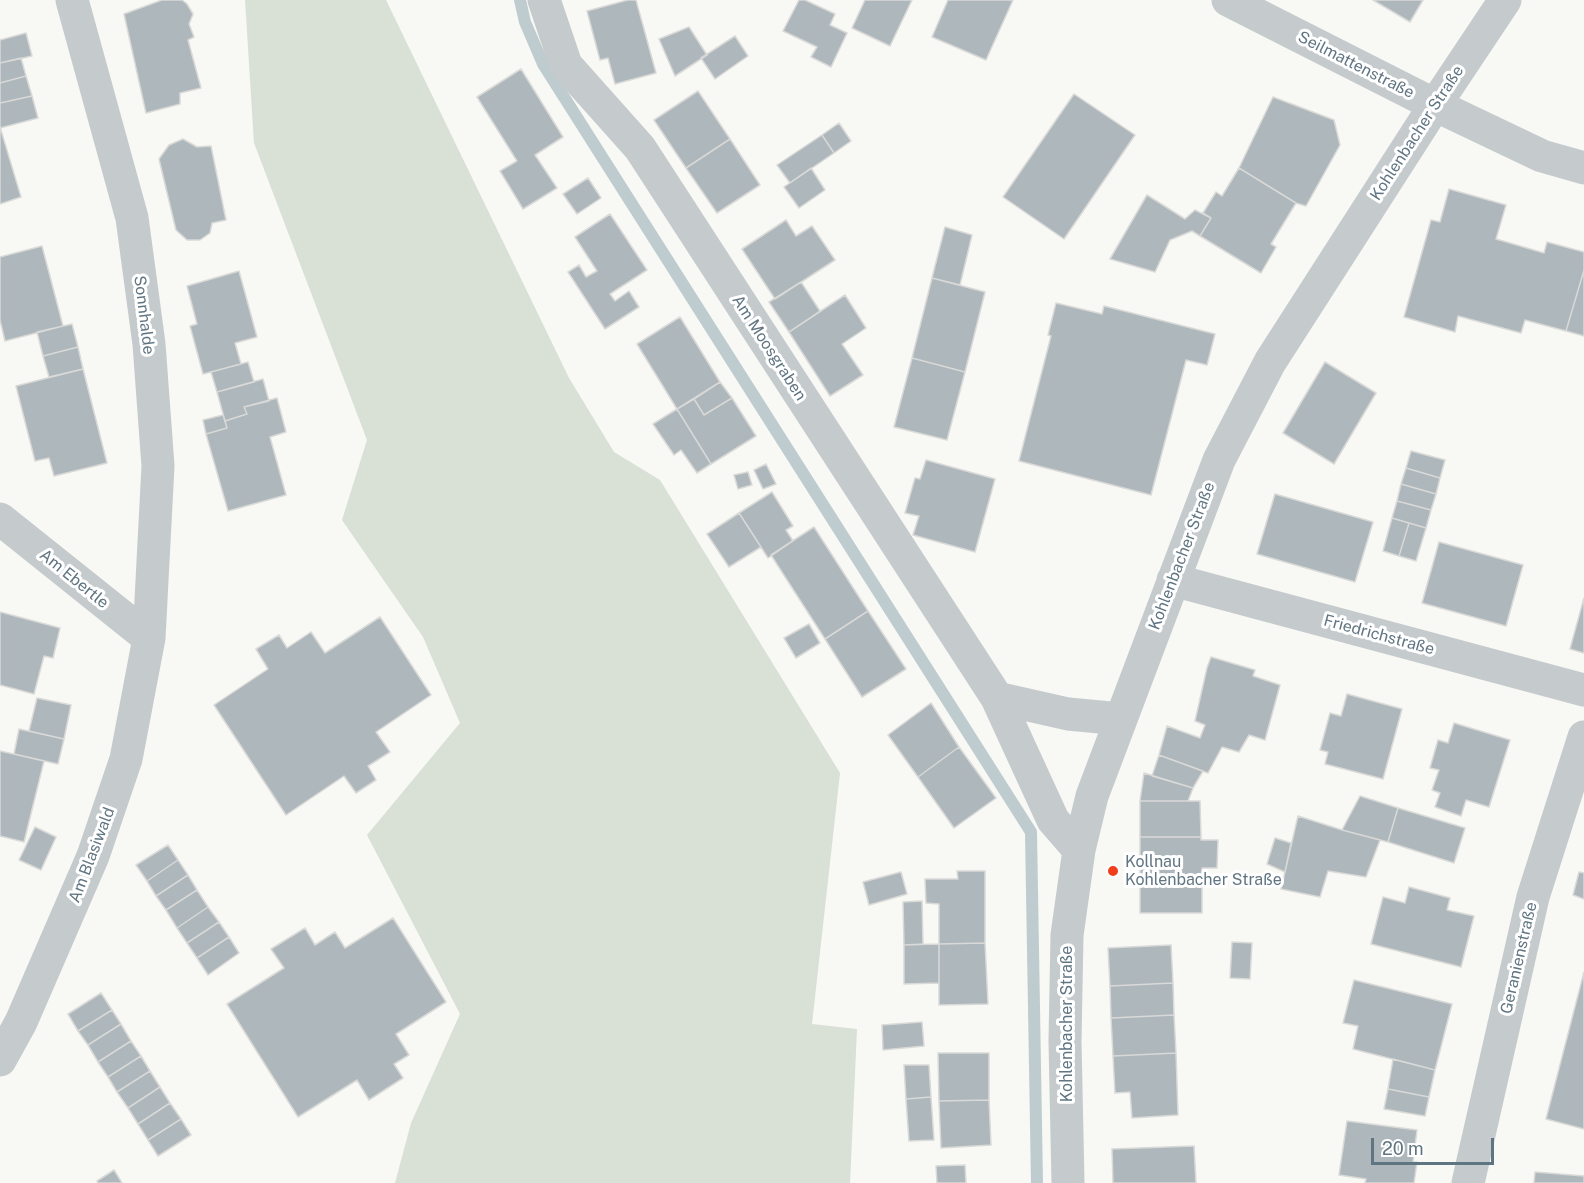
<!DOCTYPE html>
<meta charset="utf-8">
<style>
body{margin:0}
#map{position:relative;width:1584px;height:1183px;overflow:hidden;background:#f8f8f4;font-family:"Public Sans",sans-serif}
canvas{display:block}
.scale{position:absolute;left:1371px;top:1138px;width:123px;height:27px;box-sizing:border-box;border:3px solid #607582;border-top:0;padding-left:8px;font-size:18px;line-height:21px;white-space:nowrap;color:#607582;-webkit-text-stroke:4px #fff;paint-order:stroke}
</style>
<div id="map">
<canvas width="1584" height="1183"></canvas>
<div class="scale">20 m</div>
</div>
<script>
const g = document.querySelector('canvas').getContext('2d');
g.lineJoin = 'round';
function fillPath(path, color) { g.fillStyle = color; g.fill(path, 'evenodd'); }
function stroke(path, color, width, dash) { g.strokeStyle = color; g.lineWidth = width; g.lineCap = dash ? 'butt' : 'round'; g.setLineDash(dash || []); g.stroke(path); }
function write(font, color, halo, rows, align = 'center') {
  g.font = font + ' "Public Sans",sans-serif'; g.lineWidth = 6; g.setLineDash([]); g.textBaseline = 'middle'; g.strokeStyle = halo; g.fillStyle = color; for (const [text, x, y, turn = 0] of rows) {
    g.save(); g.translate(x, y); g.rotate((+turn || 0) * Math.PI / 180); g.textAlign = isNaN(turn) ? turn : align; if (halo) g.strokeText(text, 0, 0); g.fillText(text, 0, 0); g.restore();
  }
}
fillPath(new Path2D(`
 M245 0H386L569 378 614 452 660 480 840 773 812 1024 857 1029 850 1183H395L411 1123 460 1014 367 835 460 723 423 637 342 520 367 440 254 143Z`), '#d9e0d5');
stroke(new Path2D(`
 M520 0 525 22 543 64 1031 832 1037 1183`), '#becbcf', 12);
const building = new Path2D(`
 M162 0H182L187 4 193 14 189 24 194 37 188 40 201 88 180 93V104L146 113 124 14Z
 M628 0H636L656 73 615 84 608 58 600 60 587 11Z
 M799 0H805L835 14 830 25 847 33 831 67 811 57 817 47 783 31Z
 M865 0H912L890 46 852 28Z
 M948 0H1013L986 60 932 37Z
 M1373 0H1423L1410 22Z
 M689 27 707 55 675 76 659 39Z
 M26 33 32 56 0 63V40Z
 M735 36 748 56 715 79 701 58Z
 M21 58 26 76 0 83V63Z
 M521 69 563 137 535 155 557 188 523 209 500 171 517 161 477 97Z
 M26 76 32 96 0 103V83Z
 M698 91 730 139 686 168 654 120Z
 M1074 94 1135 135 1064 239 1003 197Z
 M32 96 38 118 0 128V103Z
 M1273 97 1334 120 1340 145 1306 206 1296 203 1239 168Z
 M839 123 851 141 834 153 822 135Z
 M0 127 21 197 0 204Z
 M822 135 834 153 790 183 777 165Z
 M183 139 197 147 211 146 226 220 212 223 210 233 200 240H187L176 230 159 159 169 145Z
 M730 139 760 185 717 213 686 168Z
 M811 168 825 190 799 208 784 187Z
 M1239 168 1296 203 1271 244 1276 247 1261 273 1200 236 1211 218 1203 213 1216 192 1222 196Z
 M588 178 601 198 577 214 563 194Z
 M1449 189 1506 205 1496 239 1544 253 1547 242 1584 252V270L1566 331 1525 320 1521 333 1458 316 1455 332 1404 317 1431 220 1440 222Z
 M1147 195 1185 219 1195 210 1211 218 1200 236 1192 231 1170 240 1155 272 1110 259Z
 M610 214 647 270 610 294 615 301 629 291 639 307 605 329 568 272 579 265 586 277 597 271 575 237Z
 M786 220 796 236 812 226 835 260 775 299 742 249Z
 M945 227 972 235 960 285 932 278Z
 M42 246 63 326 5 341 0 320V257Z
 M1584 270V336L1566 331Z
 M239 271 257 337 235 343 241 364 203 374 190 326 197 324 187 286Z
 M932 278 985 292 965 372 912 358Z
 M801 282 820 311 789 332 769 302Z
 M845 295 866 328 842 344 863 375 830 396 789 332Z
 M1056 303 1102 314 1104 306 1215 334 1207 365 1186 360 1151 495 1019 461 1051 336 1048 335Z
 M680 317 720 382 677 409 637 344Z
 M72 324 78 347 43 356 37 332Z
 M78 347 83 369 49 377 43 356Z
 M912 358 965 372 947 440 894 427Z
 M248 362 254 382 217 392 211 372Z
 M1325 362 1376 393 1334 464 1283 433Z
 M83 369 107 463 54 476 49 458 35 461 16 386Z
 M263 379 269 401 244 407 247 414 225 421 217 392Z
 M720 382 732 398 704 415 694 399Z
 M277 398 286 432 270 437 286 495 228 511 206 434 227 428 225 421 247 414 244 407Z
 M732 398 756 436 711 464 677 409 694 399 704 415Z
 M677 409 711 464 697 473 681 450 674 455 653 424Z
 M223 415 227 428 206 434 203 420Z
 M1411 451 1445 460 1440 478 1406 468Z
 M926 460 995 479 975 552 913 535 919 516 905 513 915 478 920 479Z
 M766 464 776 484 763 489 754 470Z
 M1406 468 1440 478 1436 494 1401 484Z
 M748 472 752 485 738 489 734 475Z
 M1401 484 1436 494 1431 510 1397 501Z
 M772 492 793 526 786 530 793 541 768 558 739 513Z
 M1275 494 1373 522 1355 582 1257 554Z
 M1397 501 1431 510 1426 528 1392 518Z
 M739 513 761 547 729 567 707 534Z
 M1392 518 1409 523 1399 556 1383 551Z
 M1409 523 1426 528 1416 561 1399 556Z
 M814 527 868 611 825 639 771 555Z
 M1439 542 1523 565 1506 626 1422 603Z
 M1584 598V653L1570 649Z
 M868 611 906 669 862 697 825 639Z
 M0 612 60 628 53 658 44 656 34 694 0 685Z
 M380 617 431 695 376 732 390 752 368 766 376 780 356 793 344 776 286 815 214 705 268 669 256 649 279 635 287 648 311 632 325 653Z
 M809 624 820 643 796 658 784 638Z
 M1211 657 1255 670 1253 676 1280 685 1265 740 1249 735 1239 752 1222 747 1208 773 1159 755 1167 726 1200 738 1205 725 1195 721 1207 668Z
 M1347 694 1402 709 1383 779 1325 764 1328 752 1320 750 1330 713 1341 716Z
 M37 698 71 705 64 739 29 731Z
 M931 703 959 747 918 777 888 735Z
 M1454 723 1510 740 1489 807 1466 800 1461 816 1435 807 1440 793 1432 790 1439 770 1430 768 1438 740 1448 743Z
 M19 729 64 739 58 764 14 754Z
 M959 747 996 798 954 828 918 777Z
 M0 751 44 761 24 842 0 836Z
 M1159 755 1203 771 1193 788 1152 776Z
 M1144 773 1193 788 1188 801H1140Z
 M1360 796 1398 808 1388 842 1342 830Z
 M1140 801H1200L1201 837H1140Z
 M1398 808 1465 828 1454 863 1388 842Z
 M1298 816 1342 830 1380 840 1366 877 1328 871 1320 897 1281 889Z
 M35 827 56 837 41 870 19 860Z
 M1140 837H1201V840H1218L1217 868H1202V876H1140Z
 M1275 838 1291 843 1285 872 1267 864Z
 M168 845 178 860 147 881 136 865Z
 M178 860 188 875 156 896 147 881Z
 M957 871H985V943L939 944V904L926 903 925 879H958Z
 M901 872 907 894 869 905 863 882Z
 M1579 872 1584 873V899L1573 895Z
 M188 875 197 890 166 910 156 896Z
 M1140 876H1202V913H1140Z
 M1409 887 1450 898 1447 910 1474 916 1461 967 1371 944 1383 897 1405 903Z
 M197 890 208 907 177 928 166 910Z
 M922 901 923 944 904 945 903 902Z
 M208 907 219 922 187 943 177 928Z
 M393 918 446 1002 396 1034 409 1055 394 1064 403 1078 369 1100 357 1080 298 1117 227 1004 284 968 271 949 305 928 315 945 335 932 345 948Z
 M219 922 229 937 197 958 187 943Z
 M229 937 239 953 208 975 197 958Z
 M1232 942 1252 943 1250 979 1230 978Z
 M985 943 988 1004 939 1005V944Z
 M939 944V983L904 984V945Z
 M1171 945 1173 983 1110 986 1108 948Z
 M1584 972V1129L1546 1119Z
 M1354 980 1452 1004 1435 1070 1353 1049 1358 1026 1343 1023Z
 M1173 983 1174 1015 1111 1018 1110 986Z
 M101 993 112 1010 78 1031 68 1014Z
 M112 1010 121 1024 88 1045 78 1031Z
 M1174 1015 1176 1053 1113 1056 1111 1018Z
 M922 1022 924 1046 883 1050 882 1025Z
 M121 1024 131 1041 98 1062 88 1045Z
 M131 1041 141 1056 108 1077 98 1062Z
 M938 1053H989V1100L939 1101Z
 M1176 1053 1178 1115 1132 1118 1130 1092 1115 1093 1113 1056Z
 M141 1056 150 1071 117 1092 108 1077Z
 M1393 1059 1435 1070 1429 1097 1388 1089Z
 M904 1065H929L931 1097 906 1099Z
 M150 1071 160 1087 128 1108 117 1092Z
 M160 1087 170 1103 138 1124 128 1108Z
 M1388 1089 1429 1097 1425 1116 1384 1109Z
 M931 1097 934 1140 909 1141 906 1099Z
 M989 1100 991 1145 941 1148 939 1101Z
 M170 1103 181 1119 148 1140 138 1124Z
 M181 1119 191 1135 158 1156 148 1140Z
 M1347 1121 1417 1130 1413 1162H1417L1414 1183H1365L1366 1179 1339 1175Z
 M1194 1146 1196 1183H1113L1112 1149Z
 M965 1165 966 1183H937L936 1166Z
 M114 1170 122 1183H98L97 1181Z
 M1535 1172 1584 1176V1183H1534Z`);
fillPath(building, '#adb7bc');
stroke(building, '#d9d9d7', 1.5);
stroke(new Path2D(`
 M544 0 566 65 640 148 997 698 1053 820 1079 850
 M1228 0 1435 105 1542 156 1584 168
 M0 519 149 638
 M1173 580 1584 690
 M997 698 1068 714 1121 719
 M0 1060 21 1022 93 856 126 759 149 638 158 466 149 344 132 218 72 0
 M1068 1183 1065 1041 1067 935 1079 850 1092 796 1219 460 1270 362 1435 105 1505 0
 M1468 1183 1533 897 1584 737`), '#c5cacd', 33);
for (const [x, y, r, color] of [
 [1113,871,6,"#f13f1b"]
]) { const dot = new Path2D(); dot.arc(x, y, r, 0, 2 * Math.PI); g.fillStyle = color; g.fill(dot); stroke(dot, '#fff', 2); }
write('16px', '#607582', '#fff', [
 ["Seilmattenstraße",1356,65,27],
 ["Kohlenbacher Straße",1417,133,-57],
 ["Sonnhalde",144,315,83],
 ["Am Moosgraben",769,348,57],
 ["Kohlenbacher Straße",1182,556,-69],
 ["Am Ebertle",74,579,39],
 ["Friedrichstraße",1379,635,15],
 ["Am Blasiwald",92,855,-69],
 ["Geranienstraße",1519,958,-77],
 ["Kohlenbacher Straße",1067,1024,-90]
]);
write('16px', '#607582', '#fff', [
 ["Kollnau",1125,862],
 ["Kohlenbacher Straße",1125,880]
], 'left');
</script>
